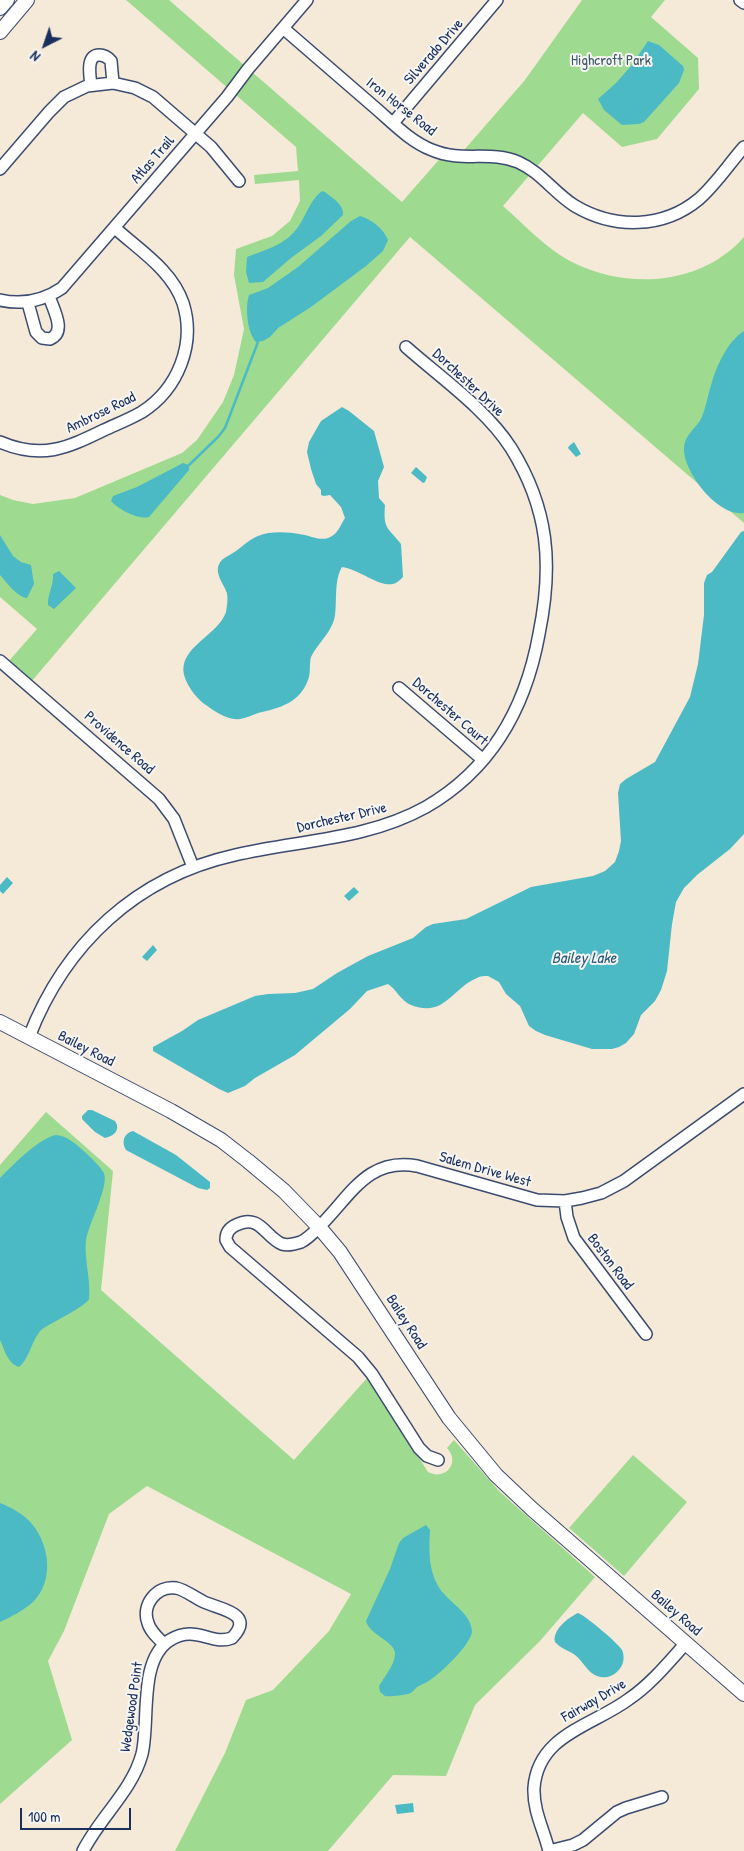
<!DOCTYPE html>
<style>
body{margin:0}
#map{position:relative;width:744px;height:1851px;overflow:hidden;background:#f5e9d8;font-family:"Patrick Hand",sans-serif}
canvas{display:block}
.north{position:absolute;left:20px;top:20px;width:50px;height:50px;-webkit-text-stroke:4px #f6f6f2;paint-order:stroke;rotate:221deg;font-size:14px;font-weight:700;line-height:20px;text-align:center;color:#1b2f5e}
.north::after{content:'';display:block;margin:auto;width:18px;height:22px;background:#1b2f5e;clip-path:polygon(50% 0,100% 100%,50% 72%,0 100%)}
.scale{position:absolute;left:20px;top:1808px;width:111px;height:22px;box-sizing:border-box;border:2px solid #1b2f5e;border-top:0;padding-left:6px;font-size:15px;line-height:18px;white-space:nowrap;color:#1b2f5e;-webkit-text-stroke:4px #f6f6f2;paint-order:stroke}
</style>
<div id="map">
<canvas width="744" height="1851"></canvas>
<div class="north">N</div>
<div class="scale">100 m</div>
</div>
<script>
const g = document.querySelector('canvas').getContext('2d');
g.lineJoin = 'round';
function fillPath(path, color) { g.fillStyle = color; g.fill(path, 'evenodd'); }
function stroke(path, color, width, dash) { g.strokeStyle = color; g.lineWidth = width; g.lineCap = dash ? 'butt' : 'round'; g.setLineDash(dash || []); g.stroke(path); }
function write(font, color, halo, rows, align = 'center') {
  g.font = font + ' "Patrick Hand",sans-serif'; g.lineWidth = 4; g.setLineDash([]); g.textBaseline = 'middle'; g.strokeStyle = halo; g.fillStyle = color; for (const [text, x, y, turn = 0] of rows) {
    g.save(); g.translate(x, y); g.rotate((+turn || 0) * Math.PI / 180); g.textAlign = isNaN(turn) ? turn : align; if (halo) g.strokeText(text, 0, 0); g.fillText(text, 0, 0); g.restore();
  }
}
fillPath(new Path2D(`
 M126 0H169L402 202 444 154 458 157 525 80 582 0H665L651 17 698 58 699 89 657 139 622 147 583 113 503 206C525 225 547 250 574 263 629 290 702 285 744 237V523L410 237 31 682 8 662 37 629 0 597V495L13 500 33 504 75 498 182 453 197 440 223 402 234 375 244 329 234 275 236 249 272 236 290 221 300 201 299 180 255 184 254 175 298 171 296 147Z
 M46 1112 113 1171 101 1290 294 1460 368 1377 428 1472C445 1481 461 1463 447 1448L454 1440 499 1491 595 1577 540 1641 475 1705 446 1776 393 1775 328 1851H175L225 1753 246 1700 273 1690 329 1631 351 1594 147 1486 109 1514 64 1631 48 1661 72 1740 0 1804V1165Z
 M633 1455 687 1502 624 1576 569 1528Z`), '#9edb90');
fillPath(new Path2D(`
 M648 41 659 45 683 66 684 70 679 83 644 122 639 124 622 125 604 110 598 99 616 83 631 66Z
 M322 191 325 192C332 198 344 204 343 215L321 236 291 258 263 282 249 283 246 272 247 257C268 249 288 244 300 224 307 213 311 199 322 191Z
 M360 216C371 219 384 229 388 240L383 251 366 266 311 307 278 328 270 337 263 341 256 342C247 332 245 307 249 295L268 288 298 267 351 221Z
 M744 331V513C718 517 683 472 684 448 684 436 695 429 701 419 706 408 708 394 712 382 717 365 728 341 744 331Z
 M342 407 349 411 374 431 384 467 378 481 379 498 385 505C383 530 388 527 401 544L403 577C400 580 397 583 393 584 379 587 358 569 342 567 334 580 337 600 335 615 333 631 318 643 311 657 309 664 311 673 308 680 300 702 281 708 258 713 252 715 246 718 240 719 227 721 213 710 203 703 195 696 187 686 184 675 178 647 218 636 226 612 227 606 228 599 227 593 223 582 211 570 223 559 227 556 232 554 236 551 243 546 250 539 258 536 270 531 287 532 299 534 310 535 322 543 332 536 338 533 341 524 345 518L341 507 330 495 324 496 321 495V490L316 484 311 469 307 452 309 442 321 421Z
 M574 442 581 454 576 457 568 448 569 446Z
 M183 463 189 465V470L149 517C138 520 118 509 111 501L113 496 137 487Z
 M416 467 427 477 425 482 423 483 411 473Z
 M744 531V834L730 849 697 875 684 888 676 902 672 924 667 971 661 990 655 1001 641 1015 634 1034 626 1043 619 1047 612 1049H592L545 1035 536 1031 529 1026 520 1006 506 994 499 982 488 976C485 976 480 976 477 978 452 988 445 1018 411 1005 400 1000 397 990 388 984L367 991 350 1009 295 1055 255 1078 245 1086 228 1093 219 1089 153 1051V1047L182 1031 198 1020 255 996 268 994 295 993 313 989 337 973 368 956 413 938 426 927 433 924 466 919 531 887 593 876 605 871 615 862 619 851 621 841 618 793 620 784 626 779 655 762 690 697 698 664 704 615V583L707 575 712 572 741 532Z
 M0 535 13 556 21 562 31 565 34 584 27 598C17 597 7 583 0 575Z
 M59 571 76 588 54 609 48 605C47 595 54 585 53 574Z
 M7 877 13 883 3 894 0 891V885Z
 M354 887 359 892 349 901 344 896Z
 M153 945 157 950 147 961 142 957Z
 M88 1110H92L115 1121C121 1130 114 1136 105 1138L95 1132 82 1119V1116Z
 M133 1131 176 1155 210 1182V1188L207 1190 198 1188 126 1150C121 1142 124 1133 133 1131Z
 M56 1135C68 1136 77 1145 86 1153 92 1159 100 1166 104 1173 109 1187 89 1223 86 1240 84 1260 91 1279 89 1299 86 1306 53 1322 44 1328 33 1334 30 1359 19 1367 7 1363 5 1350 0 1340V1178C13 1165 39 1138 56 1135Z
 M0 1503C11 1507 25 1515 32 1524 50 1546 54 1581 33 1602 24 1610 11 1617 0 1622Z
 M426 1525 430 1530C429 1549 428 1568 438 1586 446 1601 471 1612 472 1631 472 1644 438 1676 427 1682 424 1684 420 1685 417 1687 414 1690 412 1693 408 1694 404 1695 390 1697 385 1696L380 1692 379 1686C384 1677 394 1666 395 1655 397 1642 369 1635 366 1621L390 1569 399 1543 403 1538Z
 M578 1613C585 1615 620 1645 622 1650 629 1666 612 1682 597 1676 587 1672 583 1661 575 1655 568 1650 561 1649 555 1642 552 1630 569 1617 578 1613Z
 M413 1803 414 1812 397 1814 395 1805Z`), '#4cbac5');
stroke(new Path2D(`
 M189 465 218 437 225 428 258 342`), '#4cbac5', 2.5);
const minor = new Path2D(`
 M740 0 744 3
 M283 28C313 54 342 79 372 105 391 121 409 141 432 150 463 163 490 150 518 162 541 172 554 193 575 206 614 229 663 229 699 199 716 184 729 164 744 147
 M91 85C90 78 89 70 90 64 92 51 105 54 111 61L113 83
 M393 123 497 0
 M0 169 49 112 64 97 87 86 113 83 135 88 153 97 211 147 239 181
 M0 300C23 305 43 301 62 288L227 97 248 69 307 0
 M28 303 36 332 42 338 50 339C67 332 53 309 49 296
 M0 442C42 460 67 448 104 430 117 424 130 419 142 412 178 389 196 344 183 303 172 270 139 250 115 228
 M0 661 159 799 174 819 193 867
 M399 688 482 759
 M29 1037C65 944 136 877 235 855 299 840 367 840 426 807 492 769 526 706 539 634 553 565 549 509 511 448 486 409 441 378 406 347
 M565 1201 567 1217 574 1238 646 1334
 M438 1460 427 1456 419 1448 372 1374 358 1357 230 1247 226 1240C226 1233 229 1228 236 1225 260 1213 265 1237 282 1244 288 1246 295 1244 301 1242 309 1238 315 1231 321 1225 351 1195 368 1157 417 1166L537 1200 565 1201 582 1198 601 1193 624 1181 744 1094
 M83 1851C100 1817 132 1791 142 1754 150 1721 138 1660 170 1640 196 1624 211 1646 232 1638 256 1613 219 1609 204 1602 195 1598 186 1590 176 1588 157 1585 141 1605 148 1623 150 1631 158 1638 164 1644
 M549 1851C544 1830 533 1811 534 1788 538 1734 593 1726 629 1699 651 1684 668 1663 686 1643
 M549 1851 573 1845 583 1840 617 1812 626 1808 662 1797`);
const major = new Path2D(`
 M0 8 7 0
 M0 32 27 0
 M0 1022 171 1111 221 1140 248 1161 284 1191 319 1227 340 1252 449 1418 496 1475 532 1509 744 1694`);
stroke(minor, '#3c4b70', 14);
stroke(major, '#3c4b70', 16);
stroke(minor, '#fff', 11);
stroke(major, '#fff', 14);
write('15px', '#1b2f5e', '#f6f6f2', [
 ["Silverado Drive",434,52,-49],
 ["Iron Horse Road",401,107,38],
 ["Atlas Trail",153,160,-49],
 ["Dorchester Drive",468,383,43],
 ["Ambrose Road",101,413,-26],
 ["Dorchester Court",450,712,41],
 ["Providence Road",119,743,41],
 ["Dorchester Drive",342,818,-13],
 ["Bailey Road",86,1049,27],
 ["Salem Drive West",485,1170,16],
 ["Boston Road",610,1262,53],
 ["Bailey Road",406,1322,57],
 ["Bailey Road",676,1613,41],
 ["Fairway Drive",594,1701,-30],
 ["Wedgewood Point",132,1707,-82]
]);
write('15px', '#3c5a6a', '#f6f6f2', [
 ["Highcroft Park",611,61]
]);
write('italic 16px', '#2a597d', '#f6f6f2', [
 ["Bailey Lake",584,959]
]);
</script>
